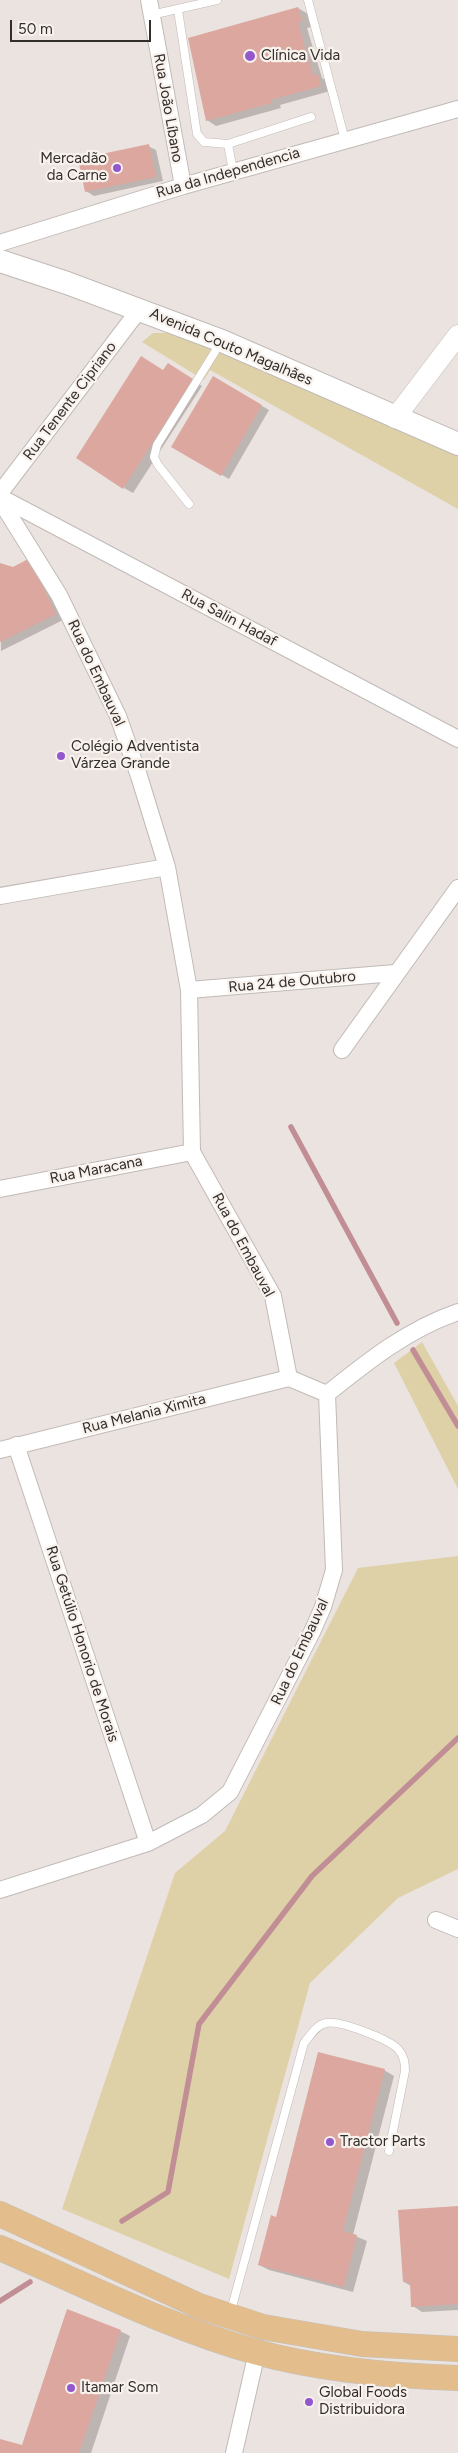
<!DOCTYPE html>
<meta charset="utf-8">
<style>
body{margin:0}
#map{position:relative;width:458px;height:2453px;overflow:hidden;background:#ebe3df;font-family:Figtree,sans-serif}
canvas{display:block}
.scale{position:absolute;left:10px;top:20px;width:141px;height:22px;box-sizing:border-box;border:2px solid #312e2c;border-top:0;padding-left:6px;font-size:15px;line-height:18px;white-space:nowrap;color:#312e2c;-webkit-text-stroke:4px #f8f1ec;paint-order:stroke}
</style>
<div id="map">
<canvas width="458" height="2453"></canvas>
<div class="scale">50 m</div>
</div>
<script>
const g = document.querySelector('canvas').getContext('2d');
g.lineJoin = 'round';
function fillPath(path, color) { g.fillStyle = color; g.fill(path, 'evenodd'); }
function stroke(path, color, width, dash) { g.strokeStyle = color; g.lineWidth = width; g.lineCap = dash ? 'butt' : 'round'; g.setLineDash(dash || []); g.stroke(path); }
function write(font, color, halo, rows, align = 'center') {
  g.font = font + ' Figtree,sans-serif'; g.lineWidth = 4.5; g.setLineDash([]); g.textBaseline = 'middle'; g.strokeStyle = halo; g.fillStyle = color; for (const [text, x, y, turn = 0] of rows) {
    g.save(); g.translate(x, y); g.rotate((+turn || 0) * Math.PI / 180); g.textAlign = isNaN(turn) ? turn : align; if (halo) g.strokeText(text, 0, 0); g.fillText(text, 0, 0); g.restore();
  }
}
fillPath(new Path2D(`
 M153 333H177L458 450V509L210 370 204 380 142 342Z
 M422 1342 458 1406V1489L394 1363Z
 M458 1556V1869L398 1898 310 1983 229 2279 62 2209 175 1873 225 1831 358 1568Z`), '#ded1a8');
fillPath(new Path2D(`
 M298 8 308 14 311 27 307 28 322 78 327 81 330 91 280 105 281 108 216 126 207 120Z
 M148 146 156 150 163 181 94 196 86 191Z
 M178 370 202 386 133 493 124 488 164 372Z
 M213 377 269 410 229 479 173 446Z
 M30 559 65 619 1 651 0 564 13 568Z
 M384 2070 394 2076 353 2235 367 2241 353 2292 269 2270 259 2265Z
 M458 2207V2310L422 2312 413 2306 411 2286 404 2282Z
 M120 2331 130 2336 91 2453H0V2440L23 2447Z`), '#0003');
stroke(new Path2D(`
 M291 1127 397 1323
 M413 1350 458 1426
 M122 2221 168 2192 199 2024 312 1876 458 1738
 M0 2301 30 2282`), '#c28e96', 5.5);
fillPath(new Path2D(`
 M298 7 302 21 298 23 313 75 318 74 321 86 271 100 272 103 206 121 188 38Z
 M149 144 156 177 85 192 78 159Z
 M141 356 163 370 168 363 193 379 123 489 76 458Z
 M213 376 262 405 221 476 171 447Z
 M30 558 56 614 0 642V563L13 567Z
 M318 2052 385 2069 343 2231 357 2235 344 2287 258 2265 271 2215 276 2217Z
 M458 2206V2304L411 2307 410 2282H403L398 2210Z
 M67 2309 121 2330 79 2453H0V2439L22 2445Z`), '#dba79f');
const service = new Path2D(`
 M308 0 345 140
 M178 10 197 134 204 142 228 144 311 117
 M151 15 217 0
 M228 144 233 171
 M189 504 158 465 154 457 157 445 221 342
 M230 2314 304 2043C310 2036 316 2025 326 2023 340 2020 388 2039 398 2049 404 2056 405 2062 405 2071L389 2151`);
const minor = new Path2D(`
 M149 0 183 186
 M0 243 183 186 458 109
 M0 493 139 310
 M0 497 458 739
 M0 500 59 595 118 716 139 776 167 867 189 990 192 1152 273 1296 289 1378
 M0 896 167 867
 M189 990 395 973
 M342 1050 458 888
 M0 1189 192 1152
 M327 1394C368 1361 408 1329 458 1312
 M16 1445 148 1843
 M0 1450 289 1378
 M0 1890 148 1843 202 1815 230 1792 312 1632 323 1607 334 1570 327 1394 289 1378
 M436 1920 458 1929
 M234 2453 257 2352`);
const tertiary = new Path2D(`
 M395 418 458 335`);
const secondary = new Path2D(`
 M0 261 67 283 222 341 458 444`);
const primary = new Path2D(`
 M0 2214 199 2306 263 2327 362 2344 458 2349
 M0 2248C84 2284 167 2327 256 2352 322 2370 390 2376 458 2378`);
stroke(service, '#c1bab6', 9);
stroke(minor, '#c1bab6', 18);
stroke(tertiary, '#c1bab6', 21);
stroke(secondary, '#c1bab6', 24);
stroke(primary, '#c1c0c0', 26);
stroke(service, '#fff', 8);
stroke(minor, '#fff', 16);
stroke(tertiary, '#fff', 20);
stroke(secondary, '#fff', 22);
stroke(primary, '#e3be8c', 25);
for (const [x, y, r, color] of [
 [250,56,6,"#9357ce"],
 [117,168,5,"#9357ce"],
 [61,756,5,"#9357ce"],
 [330,2142,5,"#9357ce"],
 [71,2388,5,"#9357ce"],
 [309,2402,5,"#9357ce"]
]) { const dot = new Path2D(); dot.arc(x, y, r, 0, 2 * Math.PI); g.fillStyle = color; g.fill(dot); stroke(dot, '#f8f1ec', 2); }
write('15px', '#312e2c', '#f8f1ec', [
 ["Clínica Vida",261,56],
 ["Mercadão",107,159,"right"],
 ["da Carne",107,176,"right"],
 ["Colégio Adventista",71,747],
 ["Várzea Grande",71,764],
 ["Tractor Parts",340,2142],
 ["Itamar Som",81,2388],
 ["Global Foods",319,2393],
 ["Distribuidora",319,2410]
], 'left');
write('15px', '#312e2c', '#f8f1ec', [
 ["Rua João Líbano",168,108,80],
 ["Rua da Independencia",228,173,-16],
 ["Avenida Couto Magalhães",231,347,23],
 ["Rua Tenente Cipriano",70,401,-53],
 ["Rua Salin Hadaf",229,618,28],
 ["Rua do Embauval",96,673,65],
 ["Rua 24 de Outubro",292,982,-5],
 ["Rua Maracana",96,1170,-11],
 ["Rua do Embauval",243,1245,62],
 ["Rua Melania Ximita",144,1414,-14],
 ["Rua Getúlio Honorio de Morais",82,1644,72],
 ["Rua do Embauval",300,1652,-65]
]);
</script>
